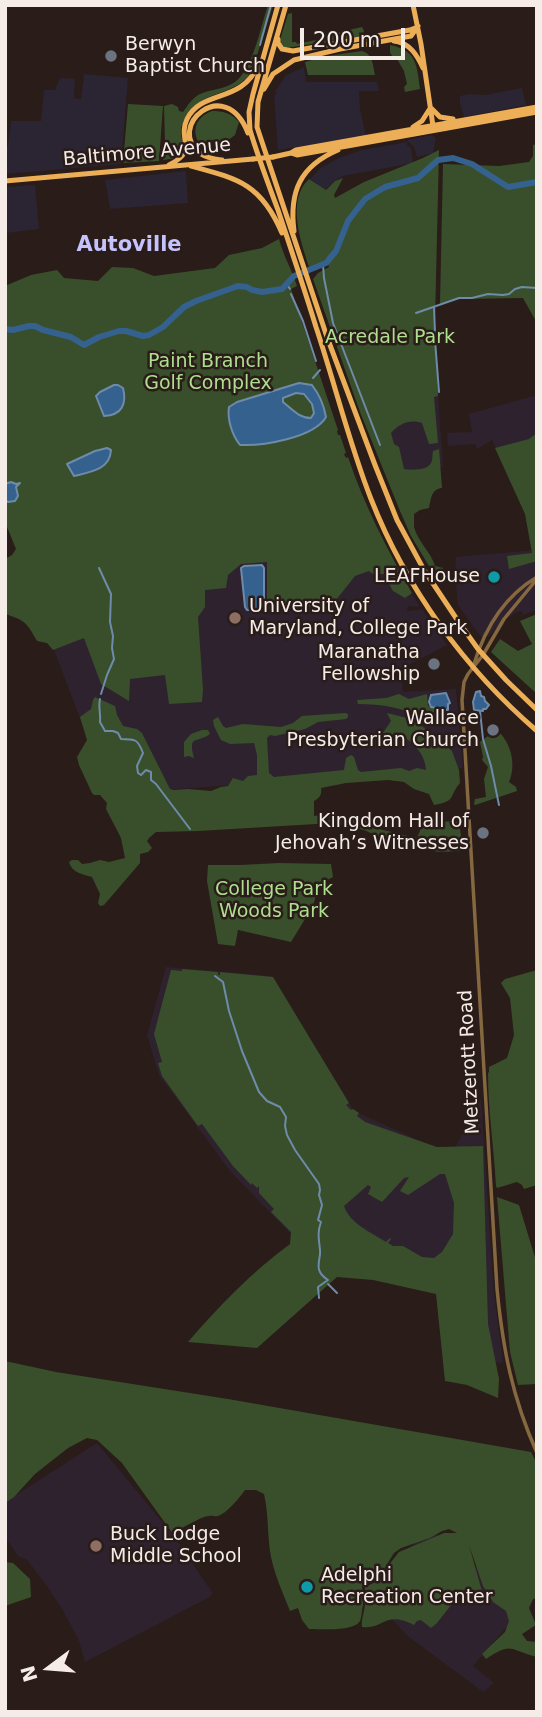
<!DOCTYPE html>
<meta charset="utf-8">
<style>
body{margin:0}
#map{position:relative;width:542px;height:1717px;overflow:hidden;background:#2a1c18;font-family:"DejaVu Sans",sans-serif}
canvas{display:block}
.frame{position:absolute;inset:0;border:7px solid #f5ece8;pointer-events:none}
.north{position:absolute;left:14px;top:1633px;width:70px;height:70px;-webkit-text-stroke:5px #2a1c18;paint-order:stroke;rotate:254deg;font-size:19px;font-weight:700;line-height:28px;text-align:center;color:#f5ece8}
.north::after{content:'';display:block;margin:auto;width:24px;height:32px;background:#f5ece8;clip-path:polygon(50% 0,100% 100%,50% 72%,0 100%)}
.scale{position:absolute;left:300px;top:28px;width:105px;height:32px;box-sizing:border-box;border:4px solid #f5ece8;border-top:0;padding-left:9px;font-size:21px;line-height:24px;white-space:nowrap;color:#f5ece8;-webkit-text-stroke:5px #2a1c18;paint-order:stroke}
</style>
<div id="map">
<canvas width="542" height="1717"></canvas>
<div class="frame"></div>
<div class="north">N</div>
<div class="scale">200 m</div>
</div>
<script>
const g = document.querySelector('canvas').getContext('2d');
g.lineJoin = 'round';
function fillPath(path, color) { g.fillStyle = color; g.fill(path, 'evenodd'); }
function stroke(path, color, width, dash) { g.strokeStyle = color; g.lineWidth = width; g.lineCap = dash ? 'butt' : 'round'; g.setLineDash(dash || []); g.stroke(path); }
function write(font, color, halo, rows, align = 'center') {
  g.font = font + ' "DejaVu Sans",sans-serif'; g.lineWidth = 5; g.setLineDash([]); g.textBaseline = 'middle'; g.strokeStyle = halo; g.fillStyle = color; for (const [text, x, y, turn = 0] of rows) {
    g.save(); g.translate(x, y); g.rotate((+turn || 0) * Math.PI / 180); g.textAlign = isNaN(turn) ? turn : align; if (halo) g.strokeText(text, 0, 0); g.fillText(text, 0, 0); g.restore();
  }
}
fillPath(new Path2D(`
 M304 67 306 82H377L379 91H359L360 109 366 136 278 150 274 95H276V90L286 75Z
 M84 74 128 78 121 164 5 174V146H8L11 121H41L44 90H55L60 78 75 79 74 98 81 99Z
 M522 88 526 105 464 117 460 103V96L469 94 485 95Z
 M432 135 436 138 433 153 417 157 414 147 407 140Z
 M407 142V145L411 148 413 163 343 176 335 180 325 190 310 179 322 167 339 158 362 150Z
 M186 171 188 203 110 209 105 180Z
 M35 185 39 229 6 233 5 187Z`), '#2a2433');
fillPath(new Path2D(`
 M438 395 443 467 388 476 371 421Z
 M537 395V538L492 440 477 449 475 444 448 446 447 433 472 432 469 414Z
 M356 481 366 508H358L420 607 408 606 407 611 422 609 447 645 401 669 403 692 456 689 463 768 109 794 17 553 357 508Z
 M537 550V610L523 615 522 611 515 613 502 622 489 636 481 637 458 605 455 573 456 557Z
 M166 967 271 976 354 1111 451 1155 481 1099 494 1294 503 1363 470 1358 464 1303 289 1232 230 1171 159 1075 147 1035Z
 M97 1443 173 1535 212 1592 211 1596 202 1601 85 1662 79 1641 64 1612 47 1586 27 1560 18 1556 5 1537V1502Z
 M429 1528 516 1601 511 1622 473 1666 494 1683 483 1692 409 1637 392 1619 383 1603 385 1573Z`), '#2f222f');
fillPath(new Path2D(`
 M268 5H273L252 71C237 95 208 90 192 109 187 114 182 122 181 129 180 138 187 150 179 156 175 159 168 159 163 160L165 144 164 106 172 104 178 107 179 111 183 112C187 106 192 99 198 95 210 89 224 90 235 82 253 69 261 26 268 5Z
 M292 13V42H296L297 44 325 38 327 35 362 27 364 31 362 36 286 48 281 45 280 40 288 14Z
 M390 45C417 50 417 66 420 89L405 92 404 87 407 84 404 71 397 59 393 58 390 52Z
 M362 51C373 54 373 66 375 75H308L305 62 327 56Z
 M128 104 163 106 159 161 123 163Z
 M212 111C223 111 231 113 239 122L235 135 227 141 213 140 202 147C190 133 195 117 212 111Z
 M537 144V323L523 298 460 299 440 304 443 164 499 166 529 162 533 156V145Z
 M439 150 435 321 438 396 434 397 438 443 429 444 422 423C409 419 399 424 391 433L394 444 399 447 404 469C411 470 427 471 431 463 433 460 432 455 433 451L439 449 442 488C431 489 431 499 429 508L420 510 414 514C414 518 414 523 414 527 418 542 431 552 435 566L443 568 441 575 435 576 411 536 400 511 360 412 313 279 318 273 329 267 326 258 324 261 309 267C301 242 286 200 309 179L326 190 335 181 343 178 334 195 335 198 364 182 423 158Z
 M279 239C283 255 292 270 297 286L291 289 338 430 337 431 338 435H340L346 453 344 454 346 458 348 457C364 505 387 549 412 593L405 598 393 591 384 574H373L369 571 355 576 332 605 267 610V562L241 564 228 575 226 588 205 590V607L198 617 203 690 202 702 169 704 165 675 130 679 129 701 101 684 84 638 53 650 47 643 37 641C27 623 25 620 5 614V559L12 555 16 549 5 522V286L31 275 57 270 64 278 98 281 112 267 133 268 154 276 215 268 229 255 262 248Z
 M537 433V561L509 569 507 556 532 553 525 514 495 448 529 439Z
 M537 614V694L491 652 500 639 518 651 532 644 520 621Z
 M399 694 409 699 427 694 428 706 438 710 422 718C401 707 382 704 358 704L357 700 386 698Z
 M95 697 115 706 117 715 123 726 137 729 142 733 170 789 174 790 188 789 211 791 221 787 228 786 233 778 243 781 248 776 257 775V755L254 743 230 744 221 740 214 726 213 720 218 717 223 726 226 728 243 724 281 727 293 723 302 716 345 713 348 714V717L346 719 318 722 305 729 275 736 270 735 267 738 269 773 274 777 344 770 346 758 351 755 354 757 358 770 361 772 401 768 409 771 417 768 426 770C425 754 414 743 401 735L390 741H385L383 739V733L391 721 387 713 407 718 423 727 452 751 459 770 460 783C448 797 457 801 434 805L429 794 414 789 404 782 388 780 346 783 321 788C322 794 320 798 314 801V816L321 815 325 820C328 820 331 821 334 820 342 820 346 813 354 819L364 818 366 821 372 823 375 828 417 838 423 823 454 821 459 823 463 848 461 851 440 852 426 850 414 846 384 839 364 830 333 823 198 831 156 832 149 838 147 841 152 848 148 852 140 854V863L104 905 100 906 98 903 100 894 92 877C82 874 72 873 69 862L72 860H78L82 864 90 863 100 860 109 862 125 858 121 838 106 809 107 803 100 795H94L92 793 79 765 77 757 87 740 80 717 91 709 93 700Z
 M202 730H208L210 734C196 744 188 734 194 758L189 756 184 757V742L191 734Z
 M494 732 501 734C512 747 516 766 509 782L516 787 517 791 475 805 474 804 475 799 486 797 484 779 488 767 482 760 483 757 480 742C485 738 489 735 494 732Z
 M279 863 331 864 333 877 319 884 313 906 291 942 238 930 235 946 218 944 207 881 208 865H240Z
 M182 969 218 972V975H220V972L273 977 349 1103 346 1105 351 1110 353 1109 359 1113 357 1116 365 1122 437 1147 483 1146 488 1324 499 1379 498 1398 467 1385 445 1381 436 1294 373 1280 337 1277 257 1348 188 1342C219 1306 252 1272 290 1244L291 1232 271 1212 274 1209 259 1193V1186L257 1188 252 1183 251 1185 233 1166 202 1124 198 1126 162 1076 158 1063 162 1062 154 1034 171 970 182 971ZM440 1174H445L454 1203 453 1234 442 1252 434 1258 422 1257 403 1246H393L388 1243 391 1239 390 1238 386 1242C372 1233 349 1223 344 1206L368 1185 371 1187 368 1194 382 1202 404 1178 409 1177 400 1191 408 1195Z
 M537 970V1185L524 1189 522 1185 517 1182 497 1188 496 1186C494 1148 488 1111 488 1073L489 1072V1067L507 1058 514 1035 510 998 501 983 505 979Z
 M497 1197 519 1205 537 1264V1384L518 1385 510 1352Z
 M5 1361 56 1372 228 1399 531 1452 537 1464V1598L533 1599 529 1608 536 1625 522 1634 527 1641 537 1642V1657C509 1650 513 1641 486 1659L482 1654 505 1632 509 1621 506 1611 493 1602 483 1586 469 1545 485 1602 480 1601 467 1588 462 1591 437 1623 431 1628 421 1620 417 1621 414 1625C384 1610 384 1630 362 1627 361 1620 364 1613 365 1605 366 1599 365 1593 365 1587L380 1580 384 1571 399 1552 444 1533H457L449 1529 442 1531 430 1538 401 1548 394 1553 378 1579 368 1582 362 1587C364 1595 364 1602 362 1610 362 1612 361 1619 360 1621 353 1632 321 1629 309 1629L302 1620 298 1608 290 1611C283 1593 275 1576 271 1557 267 1536 269 1515 264 1494L256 1490H245C240 1497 228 1512 220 1515 214 1518 215 1515 209 1516 202 1516 180 1529 173 1534L122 1463 97 1440 87 1438 68 1448 35 1474 14 1497 5 1503Z
 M5 1562 13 1563 30 1579 31 1597 5 1606Z`), '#394f2b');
const water = new Path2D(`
 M299 383 312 385C319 394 324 406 326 417 314 438 262 446 240 445 232 435 227 419 229 407L237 402ZM296 393 304 394 312 404 314 413 311 418C299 418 292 409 283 402V398Z
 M114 385H118L123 388C127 404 122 415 104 416L96 396 100 392Z
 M107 448 111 450C110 470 90 472 74 476L67 464 95 451Z
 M11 482 16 484 20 483 16 487 18 496 15 501 8 502 5 500V484Z
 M262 565 264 568V610H247L245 607 241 568 244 566Z
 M480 691 481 696 484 697 485 701 489 705 486 709H483V711L474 710 473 702 476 692Z
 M446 693 450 703 448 704V710L431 707 429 702 431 695Z`);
fillPath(water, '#34618e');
stroke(water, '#6e8ba9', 2);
stroke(new Path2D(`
 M260 45 271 5
 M323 265 324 278 333 323 380 445
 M289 281 288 286 290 289
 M291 294 303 321 316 361
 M434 307 435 333
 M416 313 459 298H472L488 294 503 295 509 294 515 289 522 287 537 288
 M435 340 439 392
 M313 378 320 370
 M99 568 111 594 110 622 113 636 112 648 114 659 107 675 101 694
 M100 699C98 707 101 714 100 722L105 731H113L118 733 121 739C135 739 138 739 143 753L137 766 138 773 141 775 146 770 151 772V780L156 784 190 829
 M480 711 483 739 491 766 499 805
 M215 976 223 982 229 1011 242 1051 259 1092 267 1101 280 1107 286 1117 285 1126 287 1135 295 1150 319 1184 320 1190 319 1195 322 1205 318 1220 321 1222C317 1232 319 1240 320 1250 321 1257 316 1266 320 1272 322 1276 325 1278 328 1280L318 1287 319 1298
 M328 1284 337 1293`), '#6e8ba9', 2);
stroke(new Path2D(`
 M5 329 13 330 29 326H35L43 330 71 337 84 345 99 337 119 331H126L143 336 149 335 163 327 184 307 196 301 238 286 247 287 252 290 262 292 282 289 294 276 326 263 336 251 348 221 365 199 385 187 418 178 438 160 453 158 472 164 508 187 537 182`), '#34618e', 6);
stroke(new Path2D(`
 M537 579 504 619 483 655 468 674 464 682 462 700 497 1289C503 1349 512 1397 537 1453
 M474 664C485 628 505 596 537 577`), '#856840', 3.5);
stroke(new Path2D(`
 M278 5 253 94 249 112 250 130C258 157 268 183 278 210 291 249 304 288 316 327 335 384 349 443 371 499 406 588 465 669 537 731
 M286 5 258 102 257 127 327 337 375 465 397 520 424 570 458 621 478 649 506 680 537 710
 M413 5 421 44 433 126
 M278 39V43L282 49 293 51 410 30 415 28
 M394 41C410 43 417 55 423 68
 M264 89 273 74 294 60 340 49 411 36 418 26
 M432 109 440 117 453 119
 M413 127 422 121 429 110
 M291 153 297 155 537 112
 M273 157 291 153 296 150 537 107
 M222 160C215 159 207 158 201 154 164 128 225 73 248 133
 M169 165C199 150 177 140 187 119 202 89 242 104 258 65
 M191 166C239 179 261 184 282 233
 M5 181 253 159
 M294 231C289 192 300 166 338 150`), '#ecaf57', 5);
stroke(new Path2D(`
 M253 159 273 157`), '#ecaf57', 5);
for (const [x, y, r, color] of [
 [111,56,7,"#6b7280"],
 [494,577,7,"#0f9aa8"],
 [235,618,7,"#8d6e63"],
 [434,664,7,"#6b7280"],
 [493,730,7,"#6b7280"],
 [483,833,7,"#6b7280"],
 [96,1546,7,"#8d6e63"],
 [307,1587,7,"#0f9aa8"]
]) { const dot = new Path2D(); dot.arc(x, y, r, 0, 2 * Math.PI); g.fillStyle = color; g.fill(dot); stroke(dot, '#2a1c18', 2.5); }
write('19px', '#f5ece8', '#2a1c18', [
 ["Berwyn",125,45],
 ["Baptist Church",125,67],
 ["LEAFHouse",480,577,"right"],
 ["University of",249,607],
 ["Maryland, College Park",249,629],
 ["Maranatha",420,653,"right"],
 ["Fellowship",420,675,"right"],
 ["Wallace",479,719,"right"],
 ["Presbyterian Church",479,741,"right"],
 ["Kingdom Hall of",469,822,"right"],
 ["Jehovah’s Witnesses",469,844,"right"],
 ["Buck Lodge",110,1535],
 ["Middle School",110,1557],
 ["Adelphi",321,1576],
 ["Recreation Center",321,1598]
], 'left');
write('19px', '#f5ece8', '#2a1c18', [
 ["Baltimore Avenue",147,153,-5],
 ["Metzerott Road",470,1062,-93]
]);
write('19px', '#addf8e', '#2a1c18', [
 ["Acredale Park",390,338],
 ["Paint Branch",208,362],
 ["Golf Complex",208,384],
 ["College Park",274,890],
 ["Woods Park",274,912]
]);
write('bold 21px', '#c5c3fd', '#2a1c18', [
 ["Autoville",129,246]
]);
</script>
